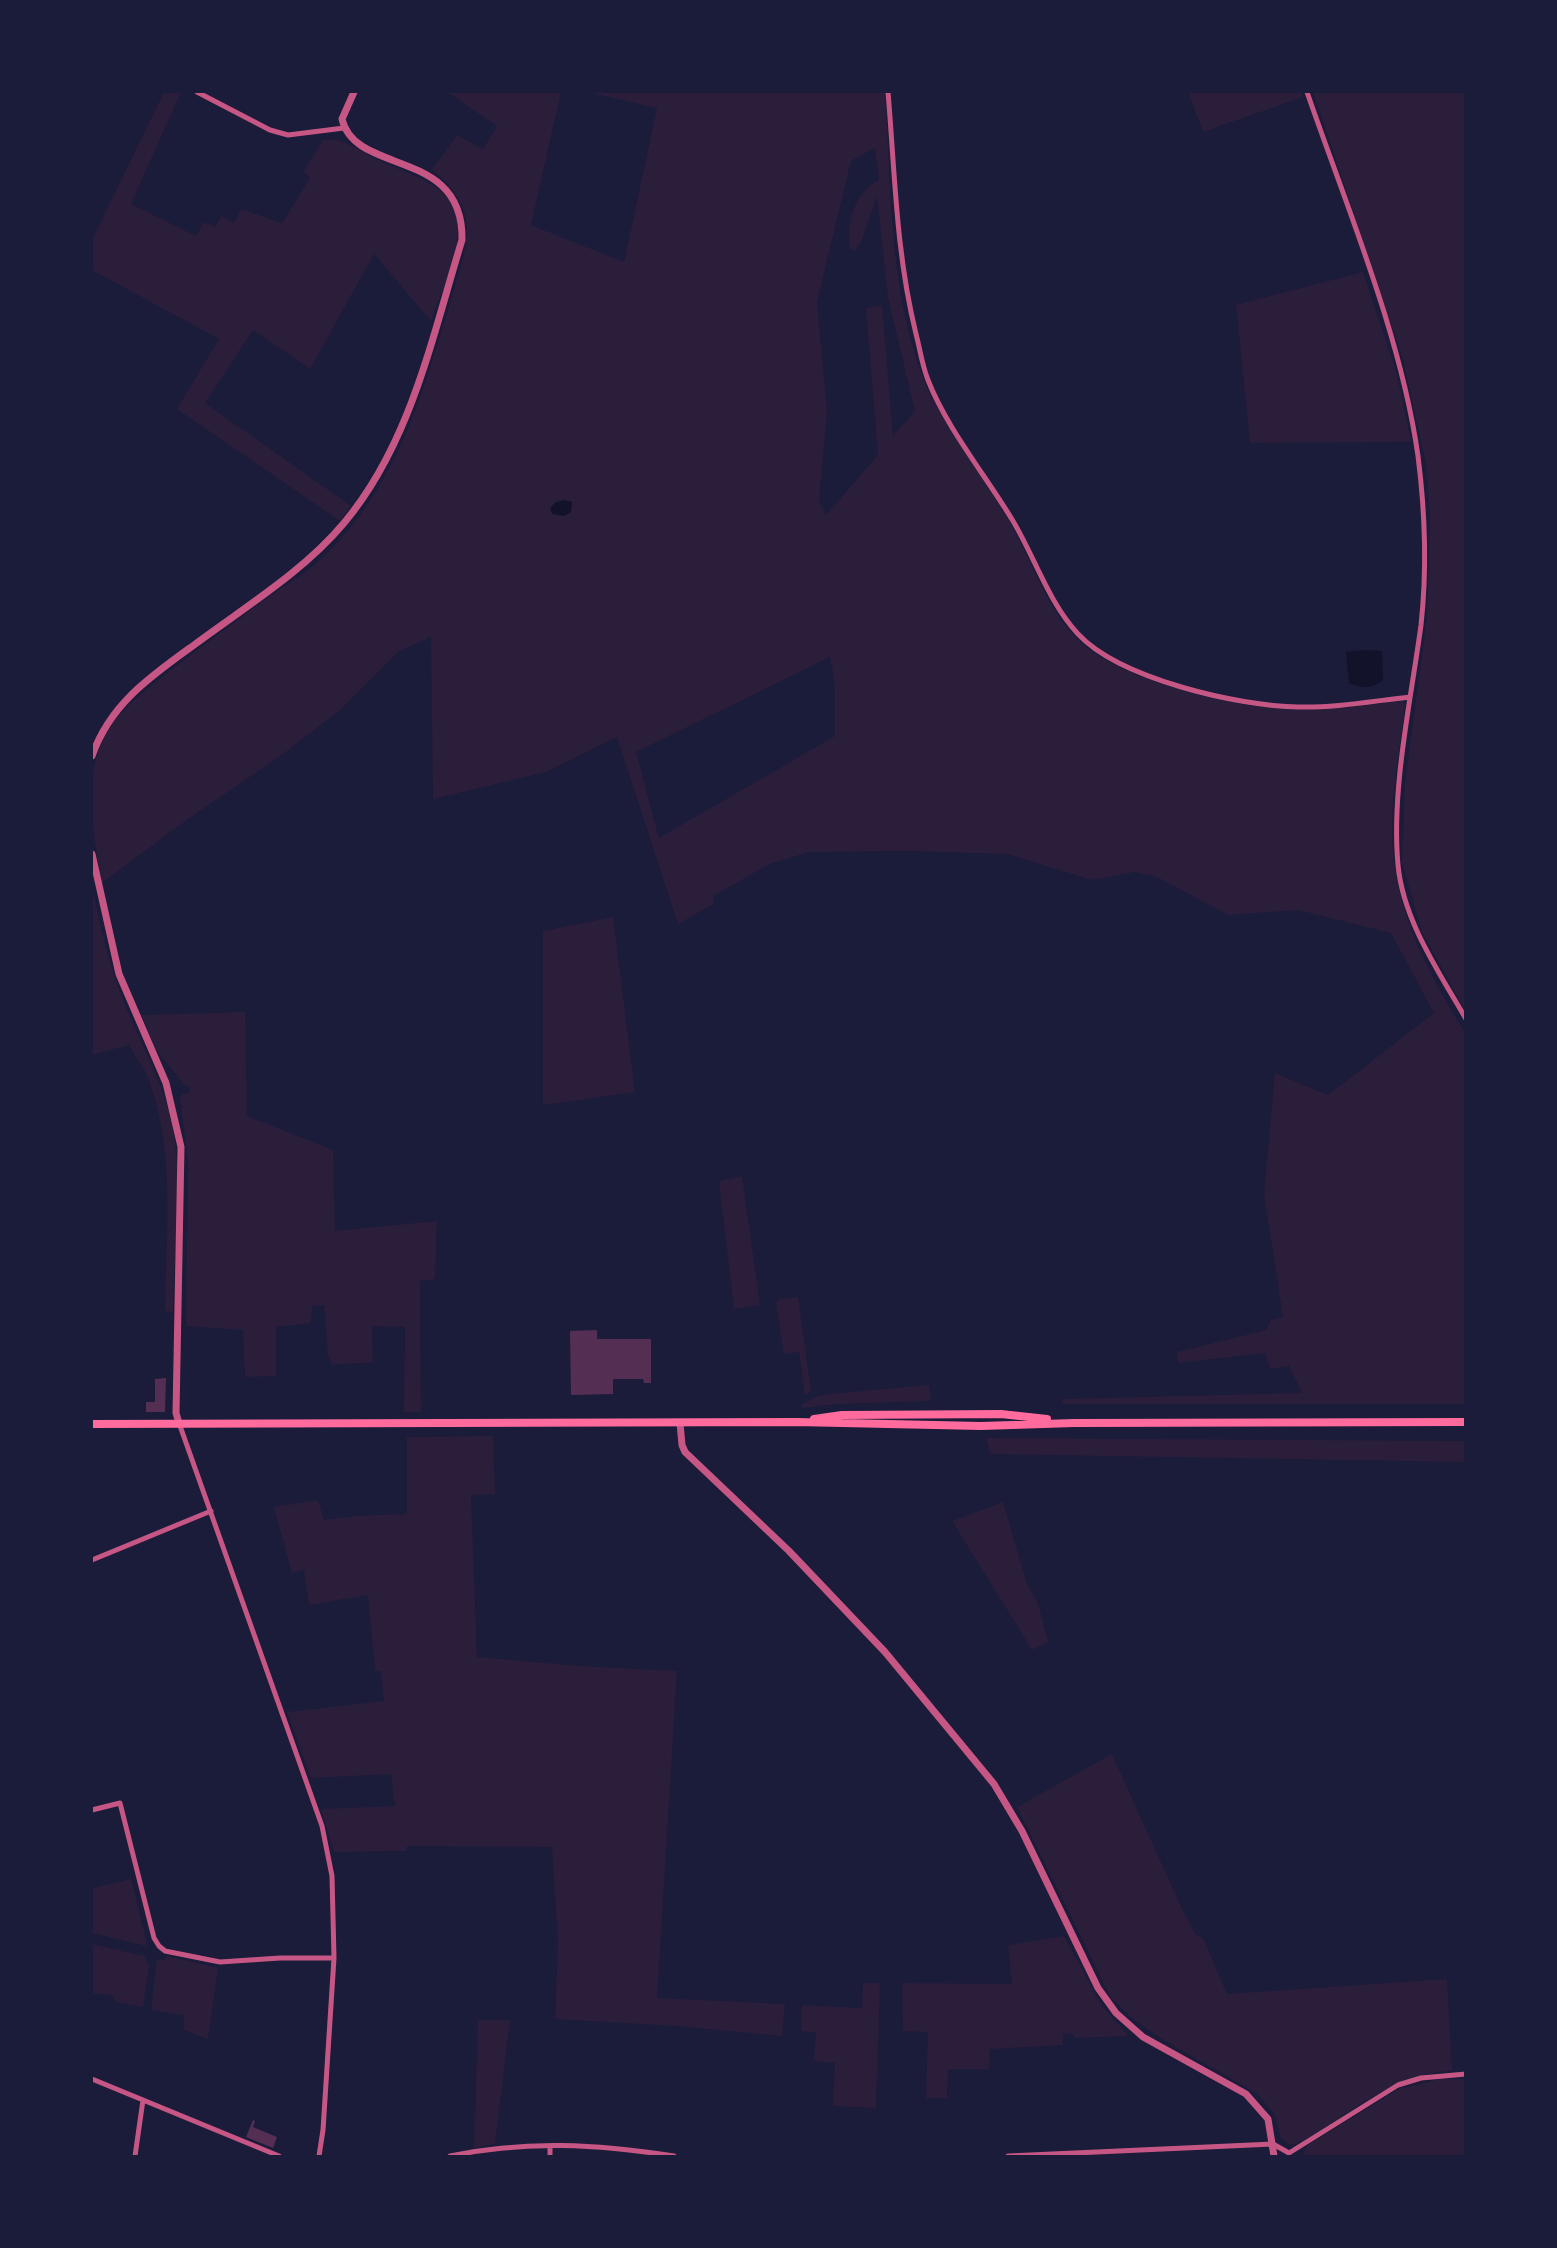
<!DOCTYPE html>
<style>
body{margin:0}
#map{position:relative;width:1557px;height:2248px;overflow:hidden;background:#1b1b3a;font-family:"Sofia Sans Condensed",sans-serif}
canvas{display:block}
.frame{position:absolute;inset:0;border:93px solid #1b1b3a;pointer-events:none}
</style>
<div id="map">
<canvas width="1557" height="2248"></canvas>
<div class="frame"></div>
</div>
<script>
const g = document.querySelector('canvas').getContext('2d');
g.lineJoin = 'round';
function fillPath(path, color) { g.fillStyle = color; g.fill(path, 'evenodd'); }
function stroke(path, color, width, dash) { g.strokeStyle = color; g.lineWidth = width; g.lineCap = dash ? 'butt' : 'round'; g.setLineDash(dash || []); g.stroke(path); }
fillPath(new Path2D(`
 M164 92H181L131 204 196 236 204 222 215 227 221 216 234 223 241 209 282 223 310 178 304 171 323 140C339 135 364 153 378 160 399 170 427 178 444 194 477 227 443 287 431 321L374 254 310 369 253 330 205 403 351 506 340 521 177 409 219 339 92 270V240Z
 M447 92H561L531 225 624 262 657 108 588 92H885C892 192 888 298 929 392 934 404 943 416 950 428 969 459 989 489 1008 519 1029 555 1043 598 1069 630 1109 681 1237 709 1299 710 1333 710 1368 705 1402 701L1405 704C1400 751 1389 803 1393 851 1398 918 1431 977 1465 1033V1404H1063L1062 1399 1302 1393 1289 1366 1270 1369 1265 1353 1178 1363 1177 1352 1266 1330 1271 1320 1283 1317 1264 1194 1275 1073 1328 1095 1434 1013 1391 933 1298 910 1228 915 1157 877 1135 872 1092 880 1007 854 909 851 809 852 770 864 713 896 714 904 678 924 617 737 546 772 433 799 431 637 399 651 339 711 279 757 188 819 102 883C94 836 83 787 102 741 112 717 138 697 157 681 193 653 229 626 266 599 284 586 305 574 321 559 396 489 421 398 450 304 466 248 485 212 432 170L457 135 483 149 497 126ZM875 148 879 180C854 193 847 221 850 248L854 251 861 242 877 197 888 297 915 411 893 436 882 305 866 308 878 455 826 515 819 501 827 411 817 302 851 161ZM830 657 835 683V736L659 838 636 752Z
 M1188 92H1301L1303 97 1203 132Z
 M1313 92H1465V1010L1422 932 1402 863 1405 783 1427 619 1430 515 1426 464 1403 359Z
 M1363 272 1397 374 1411 442 1250 443 1236 305Z
 M92 887C100 924 108 962 122 997 139 1041 164 1083 173 1129 183 1182 174 1257 173 1312L165 1311C166 1237 175 1157 151 1086 147 1072 136 1058 129 1045L92 1055Z
 M613 917 635 1092 543 1105V931Z
 M245 1012 247 1116 333 1150 335 1231 437 1221 435 1279 420 1281 421 1412H404L405 1327 372 1326 373 1363 332 1364 328 1355 324 1305 312 1306 311 1323 276 1327V1376L245 1377 243 1330 186 1326 188 1159 180 1099 182 1094 189 1093 191 1087 184 1085 155 1048 142 1015Z
 M742 1176 760 1305 734 1309 719 1181Z
 M798 1297 811 1391 805 1395 799 1352 784 1354 776 1303 779 1299Z
 M929 1385 931 1401 836 1404 803 1408 801 1405 817 1396 829 1394Z
 M493 1436 495 1494 471 1495 477 1657 579 1666 677 1671 657 1998 785 2004 782 2036 676 2026 555 2019 558 1942 552 1847 407 1846 406 1851 334 1852 321 1809 395 1806 391 1774 311 1778 287 1712 384 1701 381 1671H375L368 1595 309 1605 304 1570 292 1573 274 1507 318 1500 324 1520 354 1516 407 1514V1437Z
 M986 1438 1465 1441V1462L990 1454Z
 M1003 1502 1027 1584 1038 1603 1048 1642 1032 1650 952 1521Z
 M1112 1754 1184 1913 1196 1935 1203 1938 1227 1994 1447 1979 1452 2071C1398 2072 1349 2113 1305 2140L1290 2145 1281 2139 1274 2113 1256 2093 1162 2039 1134 2020 1111 1998 1017 1807Z
 M131 1879 146 1940V1946L92 1933V1888Z
 M1064 1936 1102 2006 1129 2036 1074 2038 1073 2033 1063 2034V2045L990 2049 989 2069H948L947 2098H926L928 2032 903 2031 902 1983 1012 1984 1008 1945Z
 M92 1944 144 1956 149 1965 143 2007 116 2002 113 1996 92 1993Z
 M167 1956 218 1968 208 2039 184 2030V2015L151 2010 157 1959 164 1960Z
 M863 1983H880L876 2108 833 2106 835 2063 814 2061 816 2033 801 2031 802 2005 862 2008Z
 M478 2020H510L495 2144 474 2148Z
 M1440 2079H1465V2156H1302L1308 2145 1399 2089Z`), '#2a1e3b');
fillPath(new Path2D(`
 M565 500 572 502 571 512 564 516 552 514 550 508 556 502Z
 M1365 650 1382 651 1383 680C1371 689 1363 689 1349 683L1346 652Z`), '#12122b');
fillPath(new Path2D(`
 M597 1330V1339H651V1383H644L643 1379H613V1394L571 1395 570 1331Z
 M166 1378 165 1412H146V1402H155V1379Z
 M253 2120 255 2121 253 2127 277 2137 273 2148 246 2137Z`), '#542f53');
stroke(new Path2D(`
 M197 92 270 130 288 135 344 128
 M888 92C895 174 896 253 916 334 920 349 922 365 928 380 946 427 986 476 1013 521 1035 558 1049 603 1078 634 1120 679 1238 706 1298 707 1335 708 1373 701 1410 697
 M1307 92C1347 208 1401 335 1418 456 1425 511 1427 570 1421 625 1411 700 1391 789 1398 865 1403 920 1439 972 1466 1019
 M179 1423 322 1826 332 1876 334 1958 323 2130 319 2156
 M92 1560 211 1511
 M92 1810 120 1803 154 1938 159 1946 165 1951 220 1962 280 1958H334
 M92 2079 279 2156
 M550 2146V2156
 M135 2156 143 2100
 M450 2156C526 2140 597 2144 674 2156
 M1008 2156 1273 2144 1289 2153 1398 2085 1421 2078 1466 2074`), '#c65784', 5);
stroke(new Path2D(`
 M92 756C110 704 151 676 194 645 245 607 303 572 344 523 411 443 432 337 462 240 464 147 355 176 342 119L354 92
 M92 854 119 974 166 1083 181 1147 176 1413 179 1423
 M680 1423 682 1445 685 1452 789 1551 885 1652 994 1784 1022 1831 1098 1988 1116 2013 1143 2037 1246 2094 1268 2119 1274 2156`), '#c65784', 7);
stroke(new Path2D(`
 M814 1419 842 1415 1001 1414 1047 1419
 M92 1424 796 1422 981 1426 1074 1423 1466 1422`), '#ff6b9d', 8);
</script>
